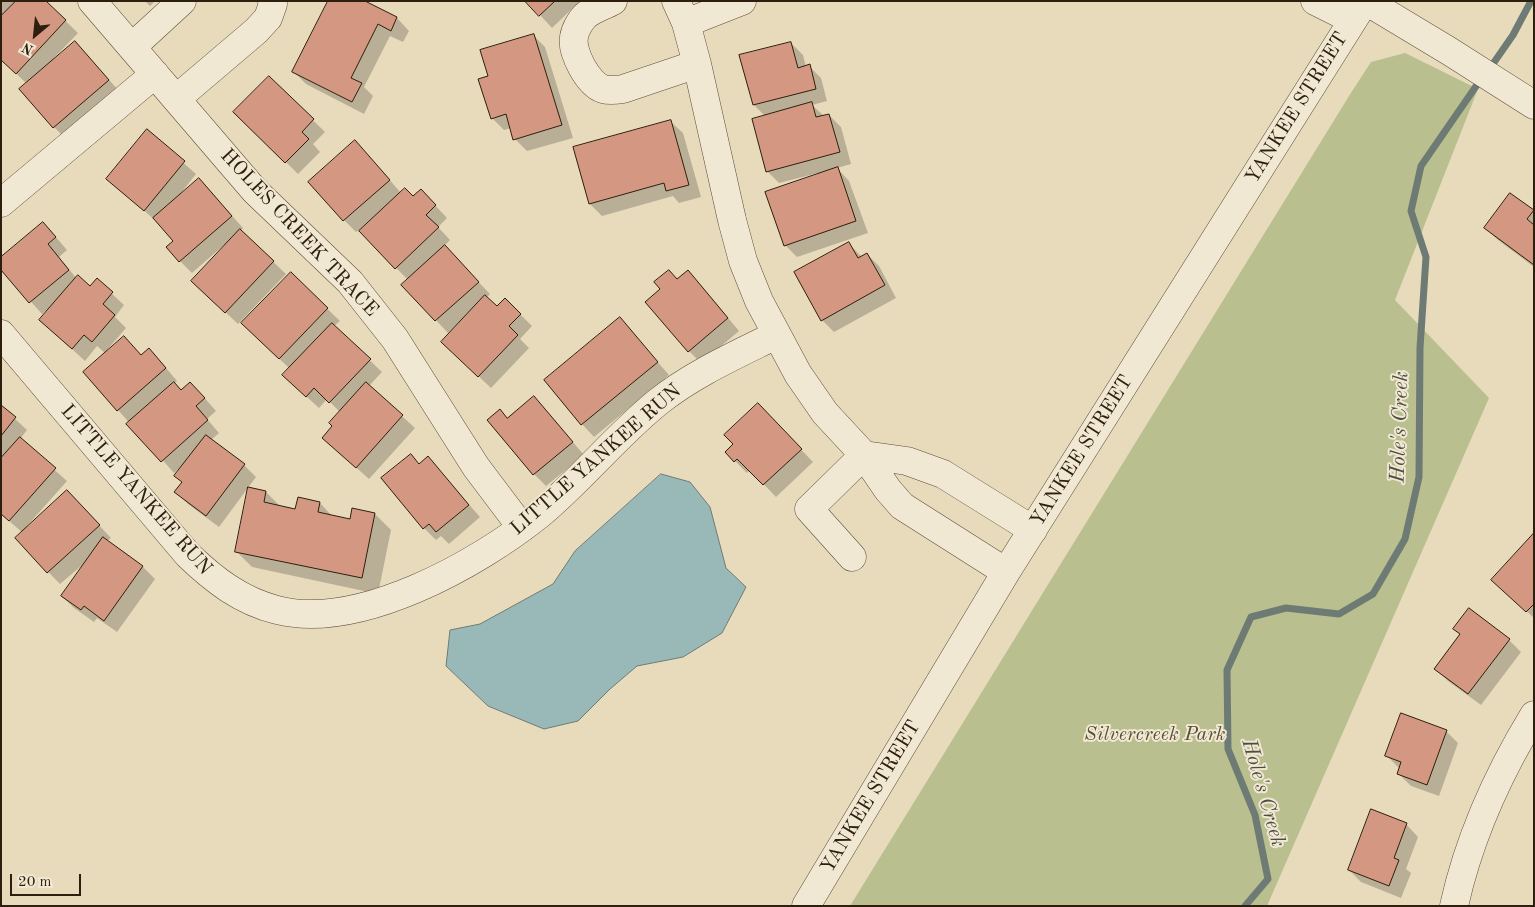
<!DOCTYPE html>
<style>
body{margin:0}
#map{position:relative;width:1535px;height:907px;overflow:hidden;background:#e8dbbc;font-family:"Old Standard TT",serif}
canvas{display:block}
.frame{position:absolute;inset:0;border:2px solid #2d1e0d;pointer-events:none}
.north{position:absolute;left:10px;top:10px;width:50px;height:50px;-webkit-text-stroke:4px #f0e8d3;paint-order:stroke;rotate:208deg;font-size:14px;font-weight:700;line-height:20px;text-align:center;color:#2d1e0d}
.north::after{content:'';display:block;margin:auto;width:18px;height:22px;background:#2d1e0d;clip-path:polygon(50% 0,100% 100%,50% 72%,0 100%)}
.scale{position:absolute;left:10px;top:874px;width:71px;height:22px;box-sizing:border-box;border:2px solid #2d1e0d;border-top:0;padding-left:6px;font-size:15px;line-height:18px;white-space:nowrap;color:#2d1e0d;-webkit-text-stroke:4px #f0e8d3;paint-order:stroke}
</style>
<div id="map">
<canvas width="1535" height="907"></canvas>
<div class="frame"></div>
<div class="north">N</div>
<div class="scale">20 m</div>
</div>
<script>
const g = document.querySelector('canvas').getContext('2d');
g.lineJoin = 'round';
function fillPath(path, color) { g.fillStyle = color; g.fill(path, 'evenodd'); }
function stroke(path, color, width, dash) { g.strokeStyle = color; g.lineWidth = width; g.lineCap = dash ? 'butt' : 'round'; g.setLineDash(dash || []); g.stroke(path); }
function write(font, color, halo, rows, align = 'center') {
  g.font = font + ' "Old Standard TT",serif'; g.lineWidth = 4; g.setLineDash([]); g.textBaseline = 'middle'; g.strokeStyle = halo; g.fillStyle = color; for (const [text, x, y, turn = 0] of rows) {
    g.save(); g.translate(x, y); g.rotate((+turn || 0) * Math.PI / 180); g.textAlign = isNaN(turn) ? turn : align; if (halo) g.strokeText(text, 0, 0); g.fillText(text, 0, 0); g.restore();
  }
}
fillPath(new Path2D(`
 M1405 53 1478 89 1395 300 1489 398 1267 906H850L1349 96 1371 62Z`), '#b9bf8f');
const water = new Path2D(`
 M661 474 690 482 710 507 726 568 746 587 722 633 683 657 637 666 610 689 578 721 544 729 488 706 446 666 450 630 480 624 553 584 575 551Z`);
fillPath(water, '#99b9b9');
stroke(water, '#6e7b74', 1);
fillPath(new Path2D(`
 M1 1H45L78 33 54 58 55 59 75 42 120 92 66 139 54 127 27 84 1 59Z
 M145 1H155L150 6Z
 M362 1 397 18 409 31 403 42 390 36 364 87 373 96 364 114 306 84 294 72Z
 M527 1H580L552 28Z
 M533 35 545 47 573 138 527 151 515 139 511 128 504 130 492 118 490 77Z
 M791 43 803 55 806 67 809 66 821 78 827 101 812 105 824 116 829 115 841 127 851 164 837 168 849 181 868 233 797 257 785 245 818 175V173L779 183 767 171 765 116 754 105 741 56Z
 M269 77 325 132 313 144 320 152 298 174 235 112Z
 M670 121 683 133 701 197 679 203 673 196 602 216 590 204Z
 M147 131 196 174 181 193 182 194 199 179 243 228 241 231 286 274 238 324 205 293 225 247 224 245 192 273 180 261 175 241 157 222 108 179Z
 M367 154 401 193 433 203 447 218 438 227 450 240 444 246 490 294 486 298 497 308 520 314 532 326 520 339 529 348 491 388 455 354 459 325 458 324 448 333 403 285 408 280 359 230 356 232 344 220 310 182Z
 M1511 194 1534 212V267L1498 240 1485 228Z
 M55 236 67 250 59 257 77 279 90 287 97 280 124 305 115 317 126 328 107 350 109 351 124 337 142 356 161 362 177 381 174 384 181 391 202 395 216 411 207 419 219 433 211 440 244 465 256 477 219 527 188 504 176 492 183 483V465L174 473 118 410 106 354 97 346 85 361 40 320 51 308 50 307 42 314 1 268Z
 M849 244 862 257 867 254 879 266 896 298 834 332 822 320Z
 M291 274 340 321 334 326 382 372 369 386 415 428 369 479 323 438 334 427 340 412 327 399 319 408 296 387 290 369 255 335Z
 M678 280 700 284 739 331 701 363 689 351Z
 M620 319 669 375 594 437 582 424 545 380Z
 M534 397 584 455 546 486 534 474 500 411 508 419Z
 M1 406 27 430 20 439 67 481 27 526 28 528 79 504 111 538 107 541 143 567 155 579 117 632 97 618 94 622 74 608 62 596 86 562 60 584 16 539 23 533 1 514Z
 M770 417 813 462 776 497 750 470 747 473 726 452Z
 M411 455 420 465 428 458 480 517 449 544 441 536 436 540 424 528Z
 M266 492 281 507 296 510 320 503 333 517 350 520 375 514 391 530 378 594 252 567 236 551Z
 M1534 535V618L1505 592Z
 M1455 629 1509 640 1521 652 1481 705 1448 681 1436 669 1461 635Z
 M1446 731 1458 743 1439 796 1411 786 1399 774 1400 769 1387 756Z
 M1406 824 1418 837 1406 869 1411 873 1401 898 1361 882 1349 870Z`), '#0003');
stroke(new Path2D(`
 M1488 71 1513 35 1531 1
 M1245 906 1268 879 1255 815 1228 749 1227 670 1251 617 1286 608 1339 614 1373 594 1405 539 1419 477 1420 348 1426 257 1411 211 1421 166 1481 79`), '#6e7b74', 7);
const building = new Path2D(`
 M16 1H46L66 20 16 74 1 60V16Z
 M328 1H365L397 17 391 31 378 24 351 78 362 83 352 102 292 72Z
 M525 1H555L539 16Z
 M534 34 562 125 513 140 506 114 491 119 478 79 488 76 480 50Z
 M75 41 109 80 53 128 19 89Z
 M791 42 798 68 810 64 816 89 753 105 739 55Z
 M269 76 314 119 302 132 309 139 285 163 233 112Z
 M812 102 816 117 829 114 840 152 766 172 752 119Z
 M671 120 689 185 666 191 664 183 589 204 573 147Z
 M147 129 185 161 144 211 106 179Z
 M355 140 390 180 343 221 308 182Z
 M838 167 856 221 784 246 765 192Z
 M199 178 232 216 179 262 166 247 173 241 153 218Z
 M405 188 413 196 421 189 436 205 426 215 439 227 395 269 359 231Z
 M1510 193 1534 210 1527 219 1534 225V265L1484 228Z
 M43 222 56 237 48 244 69 270 29 303 1 270V257Z
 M240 229 274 261 225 313 191 281Z
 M849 242 858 258 867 253 885 285 821 321 794 272Z
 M445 245 479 282 435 321 401 285Z
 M669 270 677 279 688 270 728 318 688 352 645 302 660 289 654 282Z
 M291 272 328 308 279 359 241 323Z
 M78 275 90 286 97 278 113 292 103 304 115 315 92 342 84 335 72 349 39 320Z
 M485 295 497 306 505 298 521 314 509 326 518 335 478 377 441 342Z
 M620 317 658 362 581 425 544 380Z
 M332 323 371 359 329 403 314 388 306 397 282 375Z
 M124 336 141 355 149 348 166 368 117 411 83 372Z
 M174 382 181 390 190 382 205 398 196 406 208 420 161 462 126 424Z
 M366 382 403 415 356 468 322 438 332 426 329 423Z
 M534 396 573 442 533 475 487 420 500 409 507 418Z
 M758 403 802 449 763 485 737 459 734 462 725 452 733 444 724 435Z
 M1 405 16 417 1 436Z
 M206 435 245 464 206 516 174 492 182 482 174 476Z
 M20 437 56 468 9 521 1 514V458Z
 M411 454 419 464 428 456 469 505 436 532 429 524 423 529 381 478Z
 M248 487 266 491 264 502 295 509 298 497 320 502 318 512 350 519 352 508 375 513 362 578 235 552Z
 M67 490 100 525 47 573 15 538Z
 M1534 533V604L1526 612 1491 580Z
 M103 537 143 566 104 621 84 606 81 610 61 596Z
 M1469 608 1510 639 1468 694 1434 669 1460 634 1453 629Z
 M1401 713 1447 730 1427 785 1397 774 1401 762 1385 756Z
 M1371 809 1407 823 1394 858 1399 860 1389 886 1348 870Z`);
fillPath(building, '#d49781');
stroke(building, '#2d1e0d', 1);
const minor = new Path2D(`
 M92 1 255 191 350 282 395 339 476 467 522 528
 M613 1C604 6 593 9 585 16 580 21 575 30 574 37 571 52 588 84 603 89 610 91 616 90 623 89L697 64
 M676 1 686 23 697 64 732 220 743 261 759 301 798 374 825 413 864 455 888 490 902 506 1006 572
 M1315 1 1353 20
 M1366 1 1449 51 1534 105
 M686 23 742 1
 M132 47 182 1
 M176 99 256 31 268 18 273 4 272 1
 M1 203 155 74
 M1 334 188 555C214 580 241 601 277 610 359 631 478 564 540 514 582 479 616 436 658 402 693 374 736 355 776 335
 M864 455 907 461 943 474 1033 530
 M852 557 809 509 864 455
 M806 906 1006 572 1365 1
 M1454 906C1469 838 1498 774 1534 715`);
stroke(minor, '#5c4d39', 29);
stroke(minor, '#f0e8d3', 28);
write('20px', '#2d1e0d', '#f0e8d3', [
 ["YANKEE STREET",1297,108,-58],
 ["HOLES CREEK TRACE",299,233,47],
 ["YANKEE STREET",1082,451,-58],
 ["LITTLE YANKEE RUN",596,460,-41],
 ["LITTLE YANKEE RUN",136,490,49],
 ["YANKEE STREET",871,797,-59]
]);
write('italic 20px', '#574e34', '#f0e8d3', [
 ["Silvercreek Park",1155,735]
]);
write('italic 21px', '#4d4c41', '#f0e8d3', [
 ["Hole's Creek",1400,427,-88],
 ["Hole's Creek",1263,793,74]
]);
</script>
